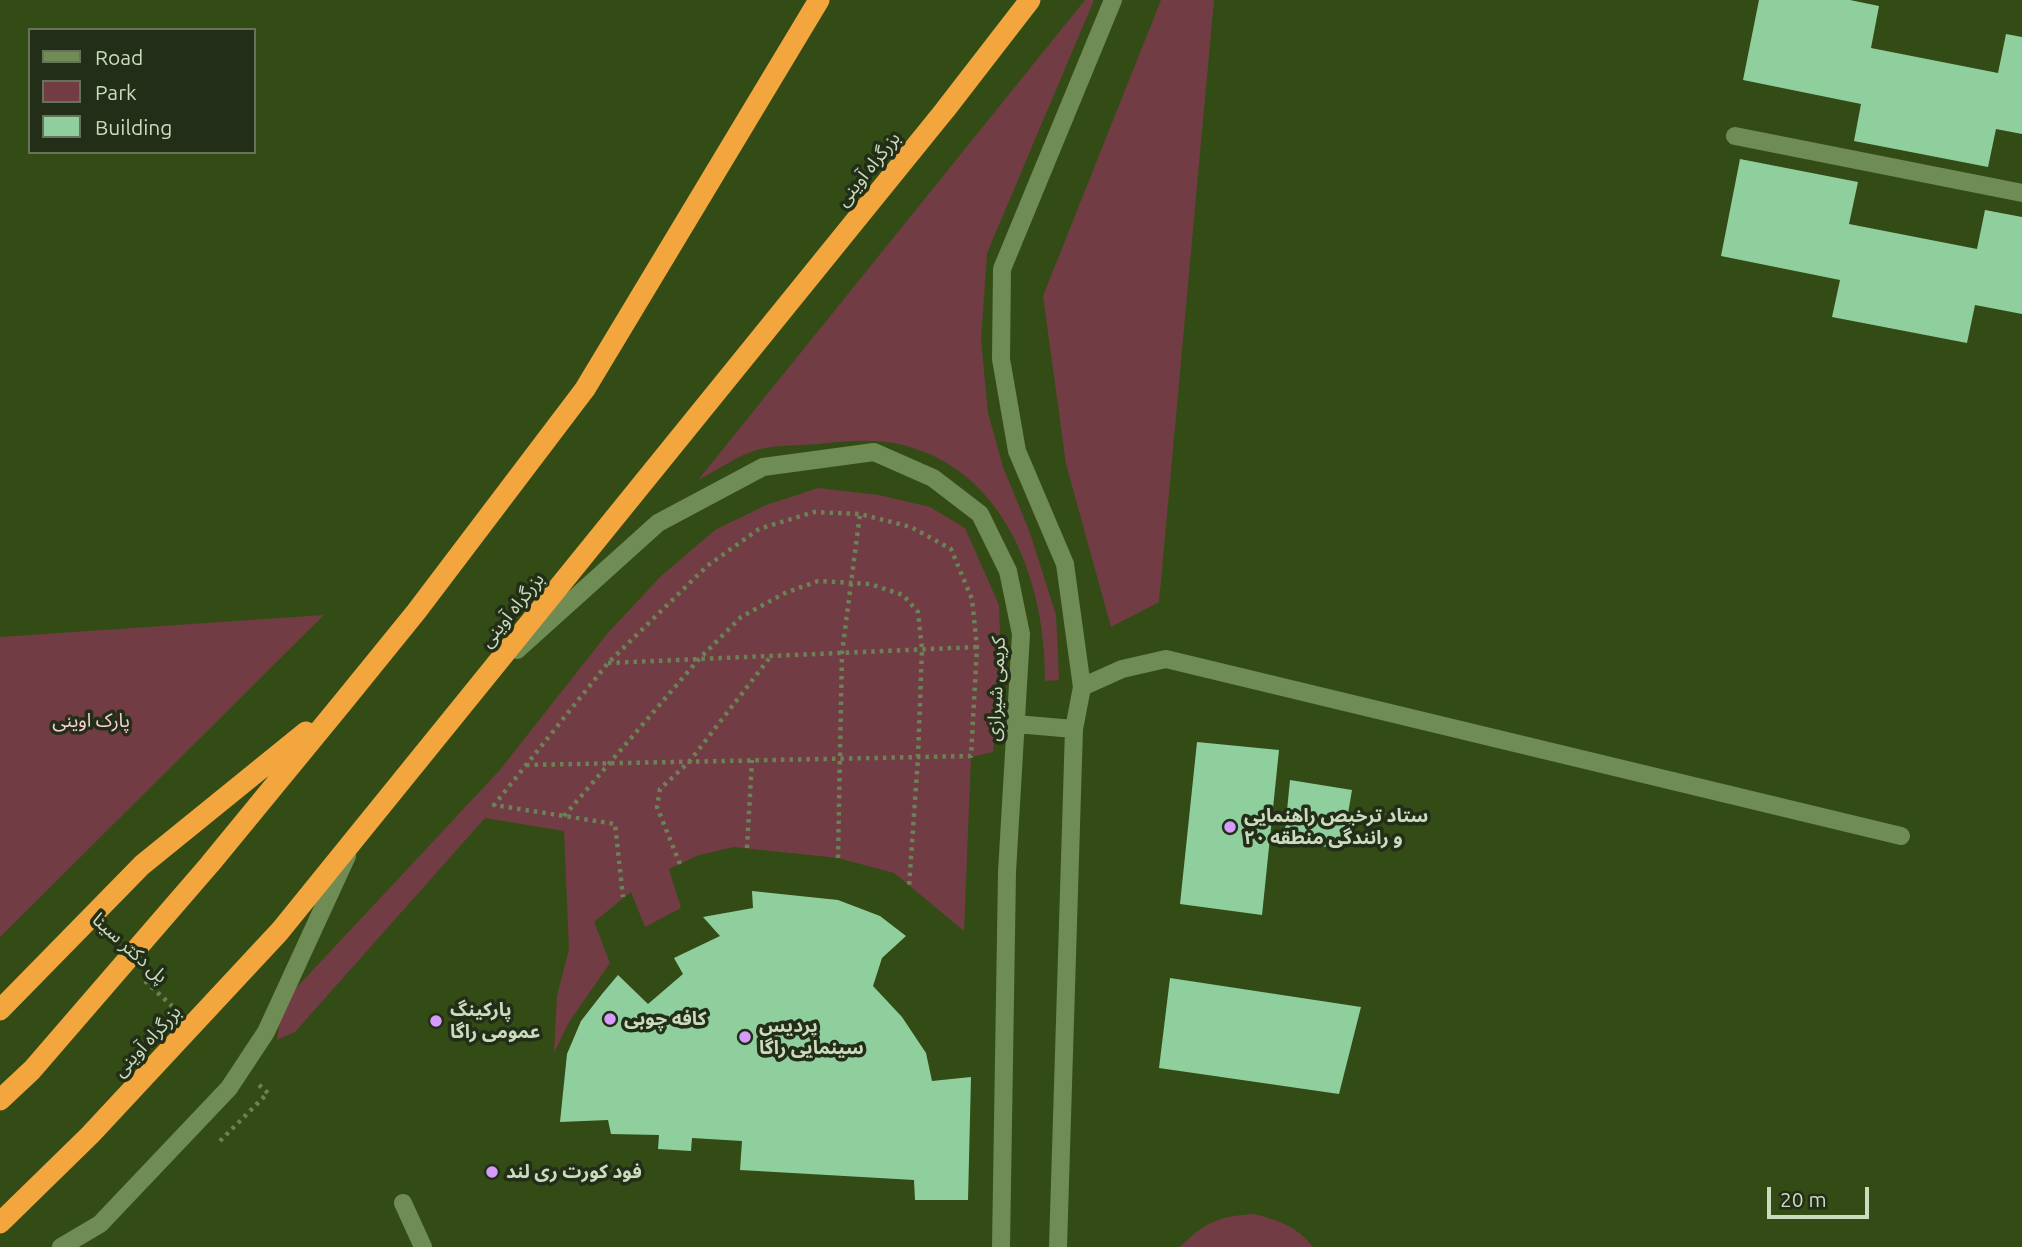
<!DOCTYPE html>
<meta charset="utf-8">
<style>
body{margin:0}
#map{position:relative;width:2022px;height:1247px;overflow:hidden;background:#334c16;font-family:Ubuntu,sans-serif}
canvas{display:block}
.legend{position:absolute;left:28px;top:28px;width:228px;height:126px;box-sizing:border-box;background:#222e17;border:2px solid #66735a;margin:0;padding:9px 12px;list-style:none;font-size:21px;color:#cbdbbe}
.legend li{display:flex;align-items:center;gap:14px;height:35px}
.legend b{width:35px;border:2px solid #66735a}
.scale{position:absolute;left:1767px;top:1187px;width:102px;height:32px;box-sizing:border-box;border:4px solid #cbdbbe;border-top:0;padding-left:9px;font-size:21px;line-height:24px;white-space:nowrap;color:#cbdbbe;-webkit-text-stroke:5px #222e17;paint-order:stroke}
</style>
<div id="map">
<canvas width="2022" height="1247"></canvas>
<ul class="legend">
<li><b style="height:9px;background:#6f8c54"></b>Road</li>
<li><b style="height:19px;background:#713c44"></b>Park</li>
<li><b style="height:19px;background:#8fcf9d"></b>Building</li>
</ul>
<div class="scale">20 m</div>
</div>
<script>
const g = document.querySelector('canvas').getContext('2d');
g.lineJoin = 'round';
function fillPath(path, color) { g.fillStyle = color; g.fill(path, 'evenodd'); }
function stroke(path, color, width, dash) { g.strokeStyle = color; g.lineWidth = width; g.lineCap = dash ? 'butt' : 'round'; g.setLineDash(dash || []); g.stroke(path); }
function write(font, color, halo, rows, align = 'center') {
  g.font = font + ' Ubuntu,"Noto Sans Arabic",sans-serif'; g.lineWidth = 7; g.setLineDash([]); g.textBaseline = 'middle'; g.strokeStyle = halo; g.fillStyle = color; for (const [text, x, y, turn = 0] of rows) {
    g.save(); g.translate(x, y); g.rotate((+turn || 0) * Math.PI / 180); g.textAlign = isNaN(turn) ? turn : align; if (halo) g.strokeText(text, 0, 0); g.fillText(text, 0, 0); g.restore();
  }
}
fillPath(new Path2D(`
 M1085 0H1094L987 253 981 340 988 413 1003 467 1030 533 1056 615 1059 680 1045 681C1046 585 1007 471 903 445 875 438 846 441 818 444 798 446 773 444 754 451 735 457 716 471 698 480Z
 M1161 0H1214L1159 602 1111 627 1066 464 1043 296Z
 M818 488 879 495 930 507 965 528 999 605 1001 661 993 752 971 757 964 931 894 873 838 858 734 847 699 855 669 869 681 908 645 927 631 892 594 922 610 963 569 1022 554 1053 557 996 569 949 564 831 485 818 295 1032 277 1040 283 1002 499 771 607 634 661 576 715 530 766 505Z
 M324 615 0 937V637Z
 M1254 1214C1278 1220 1298 1227 1313 1247H1180C1205 1222 1219 1216 1254 1214Z`), '#713c44');
fillPath(new Path2D(`
 M1759 0H1850L1879 6 1871 48 1998 73 2006 34 2022 37V134L1996 129 1988 167 1854 141 1861 104 1743 80Z
 M1740 159 1858 182 1849 224 1977 249 1985 210 2022 217V314L1975 305 1967 343 1832 317 1840 280 1721 256Z
 M1197 742 1279 750 1262 915 1180 904Z
 M1290 780 1352 790 1342 849 1284 841Z
 M752 891 838 900 880 916 906 936 882 958 873 986 902 1017 926 1053 932 1081 971 1077 968 1200H915L914 1180 740 1170 742 1141 692 1138 691 1151 658 1149 659 1135 611 1134 608 1120 560 1122 567 1054 581 1021 602 994 618 975 648 1004 683 974 674 958 720 936 703 917 753 908Z
 M1170 978 1361 1007 1339 1094 1159 1068Z`), '#8fcf9d');
stroke(new Path2D(`
 M608 663 977 647
 M526 765 971 756 977 647 972 599 951 549 911 527 860 514 814 512 759 529 707 566 608 663 494 805 615 824 623 897
 M564 816 699 659 741 617 785 593 818 581 870 584 903 595 918 612 922 649 918 757 909 887
 M747 848 752 760
 M838 858 842 653 860 514
 M680 864 657 807 660 789 689 762 771 656
 M145 981 172 1006
 M220 1141 268 1093 259 1085`), '#6c8255', 4.5, [3.5, 5]);
stroke(new Path2D(`
 M403 1203 423 1247
 M61 1247 100 1224 229 1088 266 1032 347 856`), '#6f8c54', 18);
stroke(new Path2D(`
 M1735 136 2022 193
 M1082 687 1122 669 1166 659 1901 836`), '#6f8c54', 18);
stroke(new Path2D(`
 M517 650 658 523 763 467 874 452 933 478 980 514 1008 571 1021 634 1007 872 1001 1247
 M1016 724 1074 729
 M1058 1247 1074 729 1082 687 1065 564 1017 451 1001 359 1002 269 1113 0`), '#6f8c54', 18);
stroke(new Path2D(`
 M0 1010 142 865 306 732
 M0 1100 32 1070 210 864 343 702 416 612 585 389 819 0
 M0 1223 90 1135 280 931 945 110 1030 0`), '#f2a63d', 21);
for (const [x, y, r, color] of [
 [1230,827,7,"#d59cfb"],
 [610,1019,7,"#d59cfb"],
 [436,1021,7,"#d59cfb"],
 [745,1037,7,"#d59cfb"],
 [492,1172,7,"#d59cfb"]
]) { const dot = new Path2D(); dot.arc(x, y, r, 0, 2 * Math.PI); g.fillStyle = color; g.fill(dot); stroke(dot, '#222e17', 2.5); }
write('19px', '#cbdbbe', '#222e17', [
 ["بزرگراه آوینی",868,169,-51],
 ["بزرگراه آوینی",512,610,-51],
 ["کریمی شیرازی",996,689,-87],
 ["پل دکتر سینا",130,948,42],
 ["بزرگراه آوینی",147,1041,-47]
]);
write('19px', '#fdd0d5', '#222e17', [
 ["پارک اوینی",91,721]
]);
write('bold 19px', '#cbdbbe', '#222e17', [
 ["ستاد ترخیص راهنمایی",1244,816],
 ["و رانندگی منطقه ۲۰",1244,838],
 ["پارکینگ",450,1010],
 ["عمومی راگا",450,1032],
 ["کافه چوبی",624,1019],
 ["پردیس",759,1026],
 ["سینمایی راگا",759,1048],
 ["فود کورت ری لند",506,1172]
], 'left');
</script>
